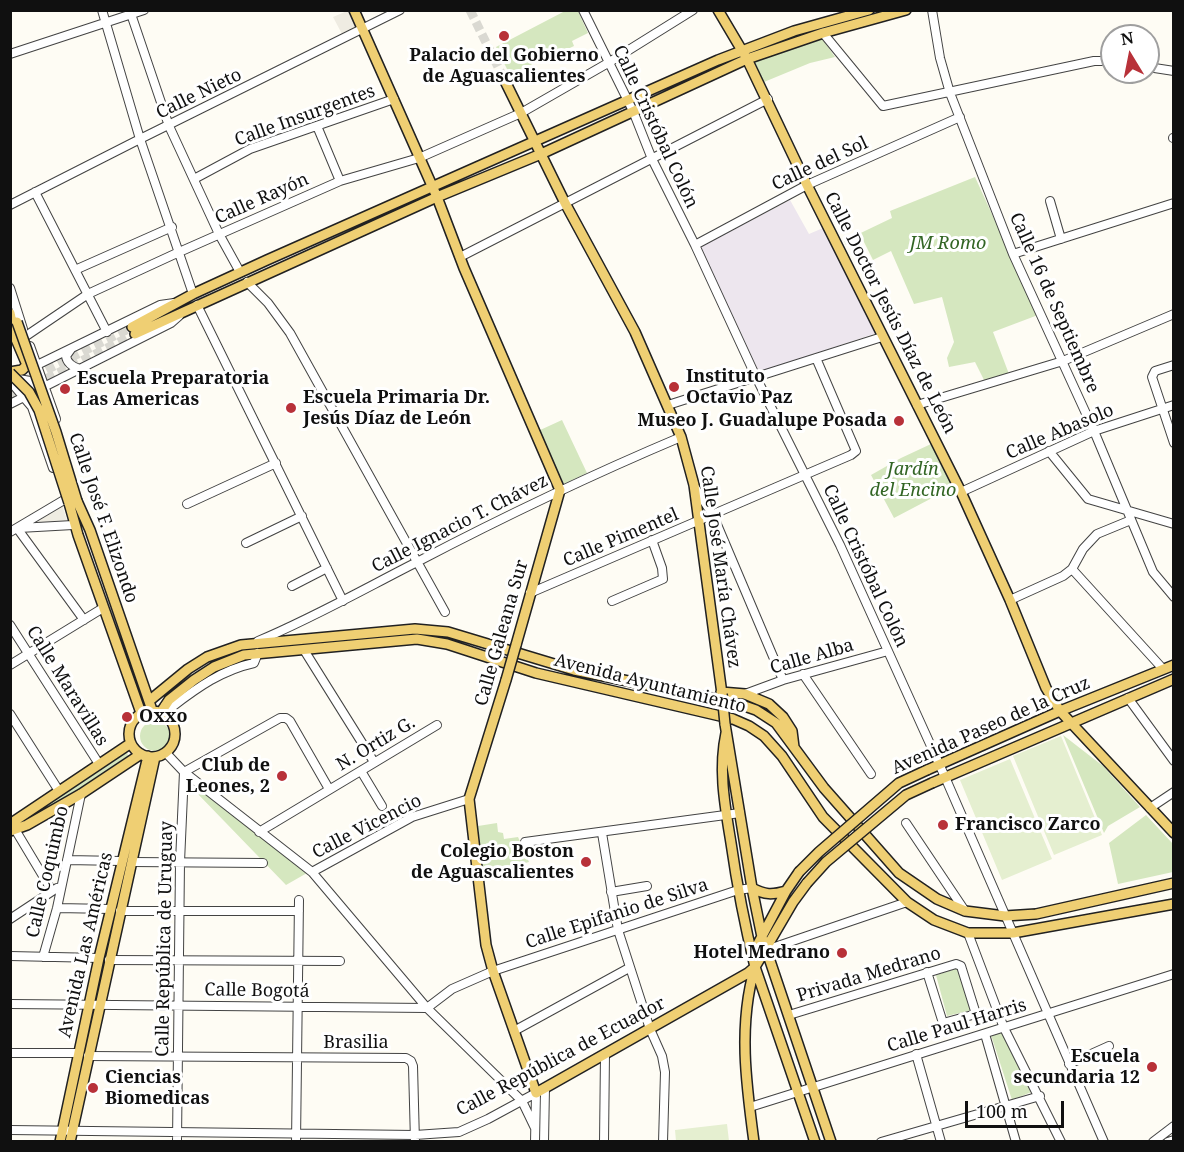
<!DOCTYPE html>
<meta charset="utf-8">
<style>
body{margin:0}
#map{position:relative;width:1184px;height:1152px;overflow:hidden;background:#fefcf4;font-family:"Noto Serif",serif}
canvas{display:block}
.frame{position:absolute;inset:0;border:12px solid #101010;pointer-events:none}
.north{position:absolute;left:1100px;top:24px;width:60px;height:60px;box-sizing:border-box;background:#fff;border:2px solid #9f9f9f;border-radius:50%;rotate:350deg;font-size:16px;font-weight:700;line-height:24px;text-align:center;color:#101010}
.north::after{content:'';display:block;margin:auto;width:21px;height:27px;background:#b83139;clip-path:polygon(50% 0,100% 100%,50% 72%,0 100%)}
.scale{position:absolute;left:965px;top:1101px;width:99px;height:27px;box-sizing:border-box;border:3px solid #101010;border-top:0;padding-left:8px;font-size:18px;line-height:21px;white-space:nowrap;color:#101010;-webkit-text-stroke:4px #fff;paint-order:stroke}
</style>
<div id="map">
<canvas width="1184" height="1152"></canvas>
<div class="frame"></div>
<div class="north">N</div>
<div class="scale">100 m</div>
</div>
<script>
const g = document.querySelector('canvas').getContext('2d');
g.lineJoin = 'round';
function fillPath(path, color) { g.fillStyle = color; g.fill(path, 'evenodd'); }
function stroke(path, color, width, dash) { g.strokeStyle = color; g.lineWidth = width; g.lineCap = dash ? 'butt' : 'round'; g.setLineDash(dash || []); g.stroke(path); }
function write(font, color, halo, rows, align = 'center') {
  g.font = font + ' "Noto Serif",serif'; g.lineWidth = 6; g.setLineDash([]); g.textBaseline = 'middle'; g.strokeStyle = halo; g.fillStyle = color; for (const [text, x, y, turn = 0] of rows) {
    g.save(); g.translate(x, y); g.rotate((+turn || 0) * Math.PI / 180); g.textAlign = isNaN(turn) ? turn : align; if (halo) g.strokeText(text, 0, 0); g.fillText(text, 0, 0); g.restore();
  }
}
fillPath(new Path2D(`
 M790 200 809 234 823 228 877 333 759 372 701 247Z`), '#ede6ee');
fillPath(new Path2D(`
 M565 11H578L588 33 572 41 574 46 549 58 547 55 511 77 496 47Z
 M821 37 835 57 810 63 764 82 754 60Z
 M975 177 1038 315 993 332 1009 374 984 380 975 362 949 367 947 358 954 342 942 297 914 304 891 251 873 260 862 238 846 245 844 241 892 218 890 211Z
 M562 420 587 473 564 484 538 431Z
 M931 444 953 487 894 518 871 475 901 458Z
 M140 736a15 15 0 1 1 30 0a15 15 0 1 1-30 0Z
 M1063 735 1103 766 1140 807 1108 826 1104 833Z
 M124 750 127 752 128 756 27 826 22 820Z
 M197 788 307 873 286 885 195 791Z
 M1146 815 1173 844V872L1118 884 1109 843Z
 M497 823 498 832 503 833 504 839 518 837 529 862 496 871H483L478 826Z
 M959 968 972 1010 947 1016 936 975Z
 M1004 1030 1034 1091 1012 1100 991 1035Z`), '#d5e7bf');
fillPath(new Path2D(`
 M1061 736 1102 835 1054 855 1013 756Z
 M1010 759 1052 859 1002 880 960 780Z
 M727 1124 729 1141H676L675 1130Z`), '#e5efd0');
fillPath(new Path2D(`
 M347 11H349L356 27 342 34 333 17Z
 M62 505 68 523 31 524Z`), '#efece2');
stroke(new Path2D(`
 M470 10 504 79
 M10 388 132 327
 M10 397 135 334`), '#dad9d2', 9, [9, 4.5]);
const minor = new Path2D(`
 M102 10 140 139 193 294
 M583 10 633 111 652 159 695 245 756 377 840 545 945 777 1104 1142
 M932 10 940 58 950 93 1013 254 1094 431 1153 572 1174 597
 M131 14 169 126 219 234 240 272
 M823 33 883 106 1094 61H1112
 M10 54 144 10
 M1148 67 1174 71
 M317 126 340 181
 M1173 138H1174
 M194 179 250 149 394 99
 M35 192 107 332
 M1050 201 1061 239
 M10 205 140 139 400 10
 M695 245 807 185 960 117
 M1013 254 1174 203
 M460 257 768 99
 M75 270 172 227
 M247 282 268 303 290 333 445 612
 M10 288 23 329
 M197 305 343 601
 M26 336 88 294 177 253 340 181 419 158 521 113 608 63 693 10
 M30 346 56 419
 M71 349 66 356C67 364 73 367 80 369
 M1174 365 1155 371 1152 377 1174 443
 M35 366 160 305 174 303
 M13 378 30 381 38 394
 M10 381 32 407 53 468
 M10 404 171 323 179 316
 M668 405 882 337
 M917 405 1063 361 1174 314
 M1049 451 1088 499 1174 524
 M694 486 713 515 783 680
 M961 492 1094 431 1174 405
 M187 504 276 463
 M17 528 84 620
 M19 528 73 525
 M10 532 64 500
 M246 543 302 516
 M1072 569 1163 669
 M292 586 327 568
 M530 593 851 455 856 451 816 358
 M1010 600 1063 576 1072 569 1083 549 1097 534 1131 520
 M612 601 663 579 662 568 652 540
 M10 625 99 764
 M258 641C313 618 364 589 417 562 503 517 591 475 681 437
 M304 650 374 762
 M10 665 103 608
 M803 674 871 774
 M745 694 783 680 888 651
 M1128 698 1174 761
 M165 706 172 707C198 687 222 670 254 663L258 653
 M10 714 59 791
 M166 753 184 772 312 872 427 1008 522 1101 535 1128
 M361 771 382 806
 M1150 808 1174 792
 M906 823 965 911
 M13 826 52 891
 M259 832 437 725
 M602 833 618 930 650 1029 662 1056 665 1072 663 1142
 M525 842 740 813
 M67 860 121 861
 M132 862 263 863
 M312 872 412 817 469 799
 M611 892 647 886
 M57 908 111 909
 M120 911H299
 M10 919 57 888
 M968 933 1004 1028 1061 1142
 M766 950 907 902
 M10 956 99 958
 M43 957 57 908 81 794
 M109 960 340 961
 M10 1004 427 1008 452 989 493 971 738 890 752 888
 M789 1015 956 964 961 966 976 1014 943 1023 927 972
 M514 1031 629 968
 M985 1034 1016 1142
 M10 1053H79
 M916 1054 941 1142
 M88 1056 406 1058 411 1061 413 1066 415 1142
 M1069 1064 1109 1046
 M750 1107 1174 974
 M10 1130 415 1135 459 1132 488 1119 536 1093 535 1142
 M177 1142 180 862 184 772 280 718H286L290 721 329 789
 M296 1142 299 900
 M544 1142 545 1088
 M604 1142 605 1054
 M881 1142 1040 1096
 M1153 1142 1174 1126
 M1168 1142 1174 1140`);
const major = new Path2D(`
 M354 10 437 197 464 268 560 490 516 645
 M718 10 747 59 807 185 961 492 1010 600 1046 688 1060 711 1174 833
 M504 79 565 203 635 332 681 437 694 485 722 694
 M10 313 15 337 27 365 22 370 10 372
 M132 327 193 294 267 260 718 60 794 31 869 10
 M135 334 437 197 541 154 747 59 823 33 906 10
 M77 501 90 530 152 710
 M69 503 78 535 141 713
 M506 680 469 799 486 945 493 971 536 1093 748 973 755 967 793 902 807 883
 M721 692 745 694 769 704 783 717 792 731 794 747
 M149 701 188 669 207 657 241 645 415 629 448 632 574 670 736 703 756 710 776 723 824 788 899 873 937 899 965 911 1005 916 1036 914 1174 883
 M129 734a23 23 0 1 1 46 0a23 23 0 1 1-46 0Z
 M161 712 169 700 194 680 214 667 244 655 417 639 447 644 536 673 733 719 749 726 764 736 782 756 823 817 907 902 934 920 968 933H1013L1174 904
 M725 724 752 888 762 937 831 1142
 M726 733C718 770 725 806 731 843 737 885 745 926 755 967L815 1142
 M927 770 1060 711 1174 665
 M932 783 1174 679
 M10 824 131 743
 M10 831 27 825 81 794 141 754
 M752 888C765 895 772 895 786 891
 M752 955 786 891 799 872
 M60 1142 99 958 148 756
 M70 1142 155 757
 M754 1142C746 1083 738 1024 755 967`);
stroke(minor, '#434343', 10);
stroke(major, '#212121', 12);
stroke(minor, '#fff', 8);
stroke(major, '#efcf73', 9);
const majorBridge = new Path2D(`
 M17 322 56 432 77 501
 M10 373 29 392 39 410 69 503
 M506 680 516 645
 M722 694 725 724
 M799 872 819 852 899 783 927 770
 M807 883 826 862 906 795 932 783`);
stroke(majorBridge, '#212121', 12, []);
stroke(majorBridge, '#efcf73', 9);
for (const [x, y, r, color] of [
 [504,36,6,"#b83139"],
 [674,387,6,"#b83139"],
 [65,389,6,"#b83139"],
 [291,408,6,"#b83139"],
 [899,421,6,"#b83139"],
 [127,717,6,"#b83139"],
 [282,776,6,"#b83139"],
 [943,825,6,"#b83139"],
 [586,862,6,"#b83139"],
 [842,953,6,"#b83139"],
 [1152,1067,6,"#b83139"],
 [93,1088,6,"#b83139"]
]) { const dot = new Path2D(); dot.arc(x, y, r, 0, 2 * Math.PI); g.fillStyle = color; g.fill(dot); stroke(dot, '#fff', 2); }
write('bold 18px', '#101010', '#fff', [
 ["Palacio del Gobierno",504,56,"center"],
 ["de Aguascalientes",504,77,"center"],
 ["Instituto",686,377],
 ["Octavio Paz",686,398],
 ["Escuela Preparatoria",77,379],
 ["Las Americas",77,400],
 ["Escuela Primaria Dr.",303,398],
 ["Jesús Díaz de León",303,419],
 ["Museo J. Guadalupe Posada",887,421,"right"],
 ["Oxxo",139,717],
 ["Club de",270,766,"right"],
 ["Leones, 2",270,787,"right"],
 ["Francisco Zarco",955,825],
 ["Colegio Boston",574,852,"right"],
 ["de Aguascalientes",574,873,"right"],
 ["Hotel Medrano",830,953,"right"],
 ["Escuela",1140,1057,"right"],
 ["secundaria 12",1140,1078,"right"],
 ["Ciencias",105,1078],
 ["Biomedicas",105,1099]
], 'left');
write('18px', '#101010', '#fff', [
 ["Calle Nieto",199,94,-26],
 ["Calle Insurgentes",305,116,-20],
 ["Calle Cristóbal Colón",655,127,65],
 ["Calle del Sol",820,164,-25],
 ["Calle Rayón",262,199,-24],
 ["Calle 16 de Septiembre",1054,303,66],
 ["Calle Doctor Jesús Díaz de León",890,313,63],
 ["Calle Abasolo",1060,432,-23],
 ["Calle José F. Elizondo",103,518,71],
 ["Calle Ignacio T. Chávez",460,524,-27],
 ["Calle Pimentel",621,538,-23],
 ["Calle Cristóbal Colón",865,566,65],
 ["Calle José María Chávez",720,567,82],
 ["Calle Galeana Sur",502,633,-74],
 ["Calle Alba",812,657,-16],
 ["Avenida Ayuntamiento",650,684,14],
 ["Calle Maravillas",67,686,58],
 ["Avenida Paseo de la Cruz",991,726,-24],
 ["N. Ortiz G.",376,744,-31],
 ["Calle Vicencio",367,827,-27],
 ["Calle Coquimbo",48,872,-77],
 ["Calle Epifanio de Silva",617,914,-18],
 ["Calle República de Uruguay",165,939,-89],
 ["Avenida Las Américas",86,945,-77],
 ["Privada Medrano",869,975,-17],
 ["Calle Bogotá",257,991,1],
 ["Calle Paul Harris",957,1026,-17],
 ["Brasilia",356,1043],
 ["Calle República de Ecuador",561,1057,-28]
]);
write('italic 18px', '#326524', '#fff', [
 ["JM Romo",948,244],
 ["Jardín",913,470],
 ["del Encino",913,491]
]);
</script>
